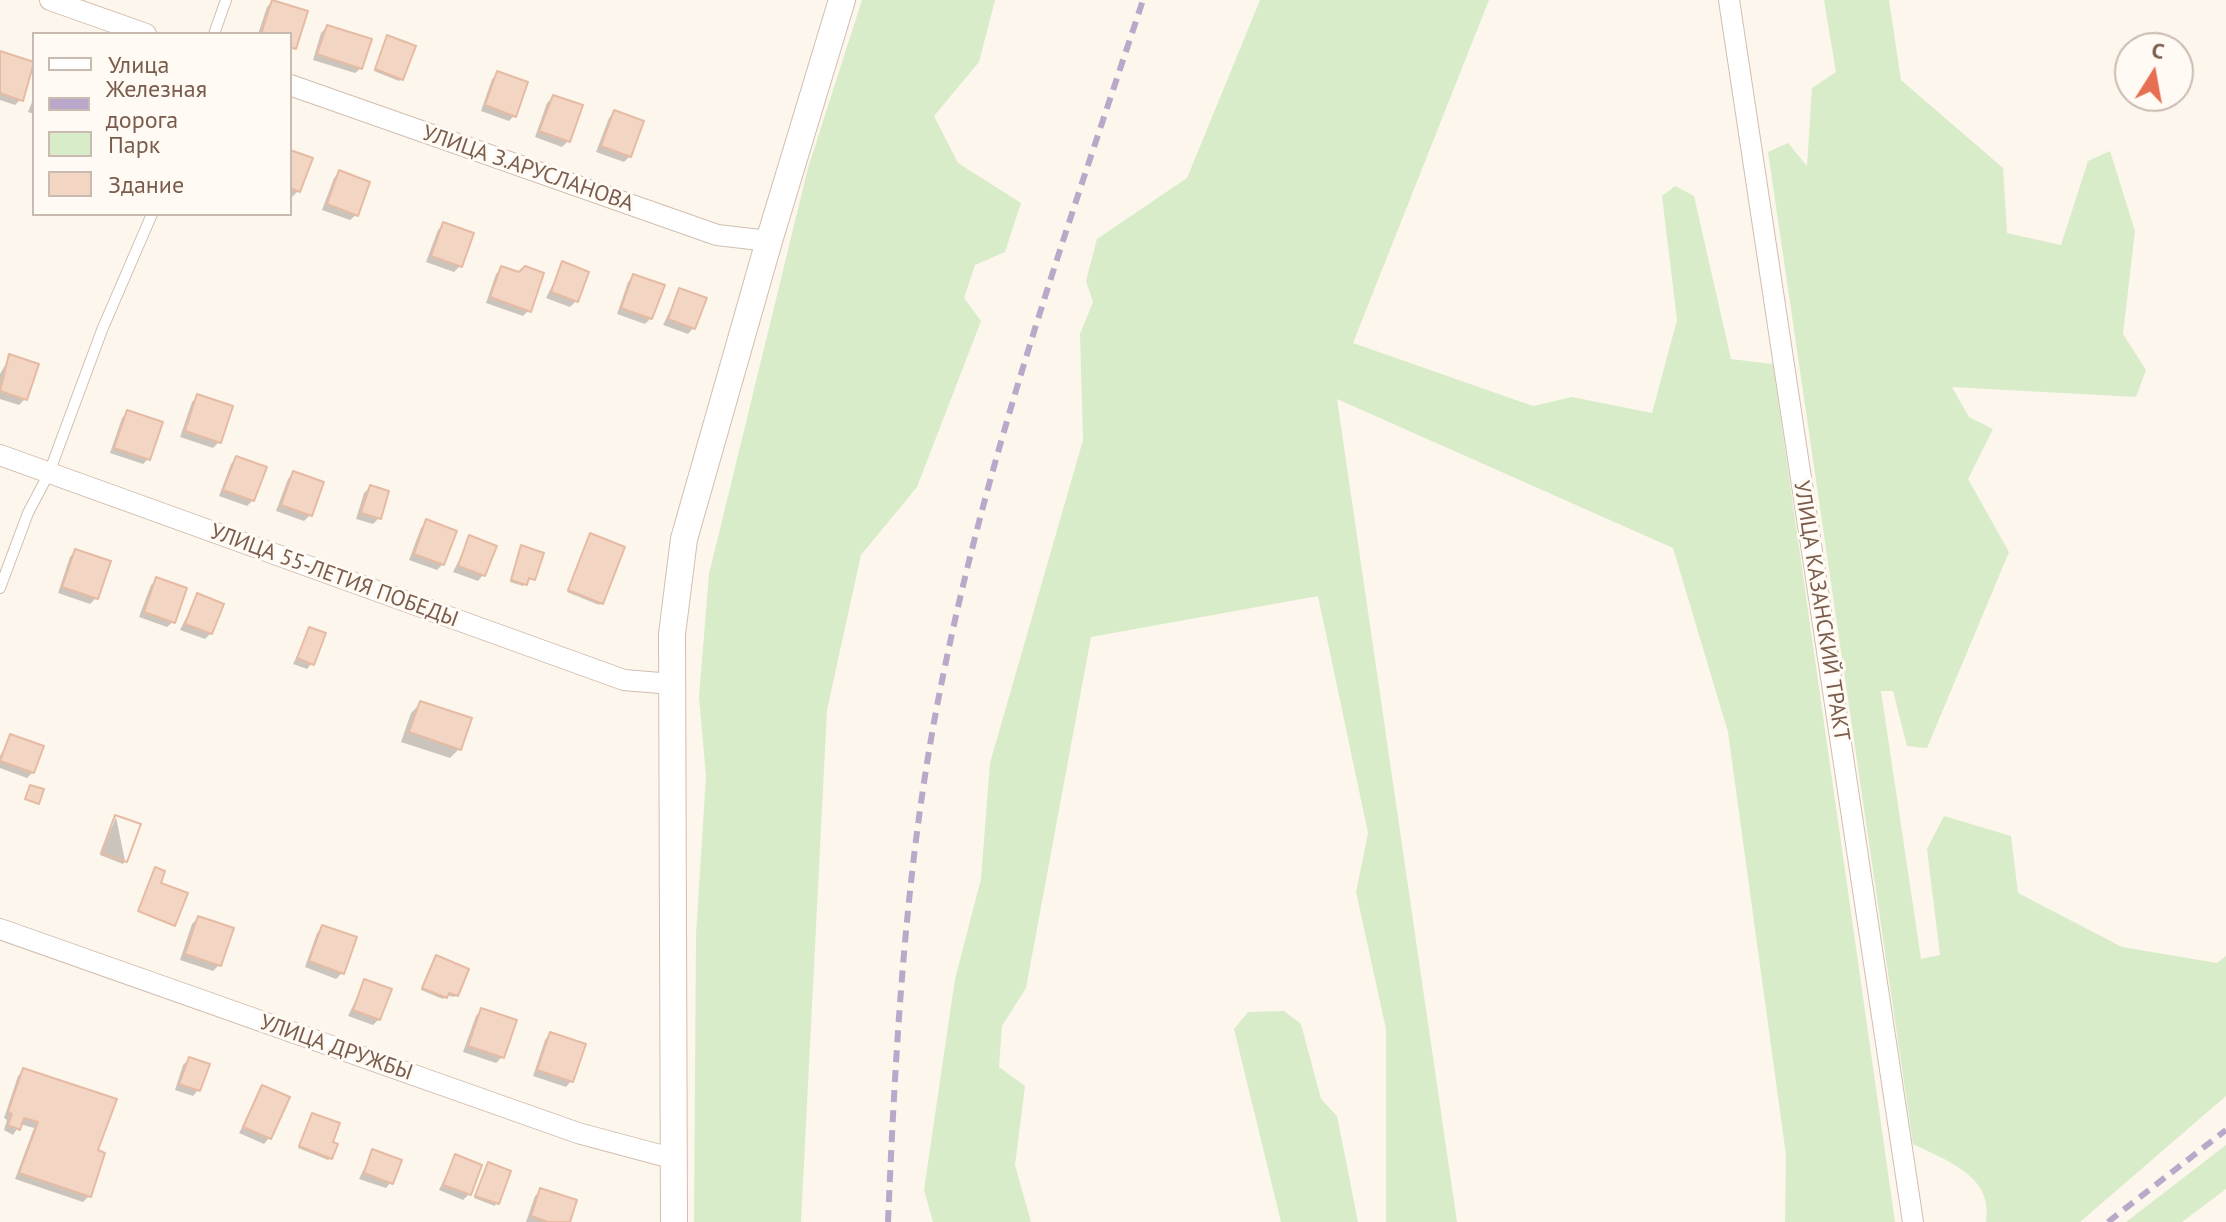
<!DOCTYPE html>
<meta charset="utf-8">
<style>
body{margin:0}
#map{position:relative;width:2226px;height:1222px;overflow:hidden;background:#fdf6ec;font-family:"PT Sans",sans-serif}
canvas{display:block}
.legend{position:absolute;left:32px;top:32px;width:260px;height:184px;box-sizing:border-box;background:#fffaf3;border:2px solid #cabbb1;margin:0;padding:10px 14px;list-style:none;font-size:24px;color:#7a5c4d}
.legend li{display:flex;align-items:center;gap:16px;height:40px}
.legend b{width:40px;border:2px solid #cabbb1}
.north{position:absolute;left:2114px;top:32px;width:80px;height:80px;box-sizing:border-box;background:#fffaf3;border:2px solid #cabbb1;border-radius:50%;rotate:11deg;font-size:22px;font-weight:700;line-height:32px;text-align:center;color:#7a5c4d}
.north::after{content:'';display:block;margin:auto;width:28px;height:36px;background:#e76f51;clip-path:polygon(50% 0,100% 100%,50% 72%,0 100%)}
</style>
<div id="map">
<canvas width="2226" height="1222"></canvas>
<ul class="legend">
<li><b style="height:10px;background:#fff"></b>Улица</li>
<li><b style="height:10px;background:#b9a8c9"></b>Железная дорога</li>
<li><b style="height:22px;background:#d8ecc9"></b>Парк</li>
<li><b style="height:22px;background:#f3d5c3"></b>Здание</li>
</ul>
<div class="north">С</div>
</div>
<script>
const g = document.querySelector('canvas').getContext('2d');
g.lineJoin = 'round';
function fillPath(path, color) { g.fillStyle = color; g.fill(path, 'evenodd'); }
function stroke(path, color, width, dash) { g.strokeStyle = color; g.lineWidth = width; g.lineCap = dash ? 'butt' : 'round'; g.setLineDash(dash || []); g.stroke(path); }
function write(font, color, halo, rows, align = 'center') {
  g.font = font + ' "PT Sans",sans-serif'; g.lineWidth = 6; g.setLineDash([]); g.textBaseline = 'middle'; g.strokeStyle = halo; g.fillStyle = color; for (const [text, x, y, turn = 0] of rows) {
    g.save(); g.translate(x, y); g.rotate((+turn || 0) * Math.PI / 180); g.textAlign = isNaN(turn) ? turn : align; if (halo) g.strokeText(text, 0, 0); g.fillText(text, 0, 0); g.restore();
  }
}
fillPath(new Path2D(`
 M862 0H995L979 62 934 116 958 163 1021 203 1005 252 975 265 964 298 981 321 917 487 861 555 827 710 801 1222H694L696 935 706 776 699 697 709 574 808 168Z
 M1260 0H1489L1353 343 1533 406 1572 397 1652 413 1677 320 1662 196 1675 186 1694 196 1731 359 1773 364 1895 1222H1785L1786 1155 1728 732 1673 548 1337 399 1457 1222H1386V1029L1356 892 1368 833 1318 596 1091 637 1026 988 1002 1026 999 1067 1025 1086 1015 1165 1031 1222H933L924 1190 955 979 981 879 990 763 1083 440 1080 334 1093 302 1086 281 1097 239 1187 178Z
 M1824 0H1889L1901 80 2003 168 2007 233 2061 245 2088 161 2110 151 2135 231 2123 334 2146 370 2136 397 1952 387 1969 417 1993 429 1968 479 2009 552 1927 748 1907 746 1893 691H1881L1921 959 1940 955 1927 849 1944 816 2011 836 2018 893 2122 947 2217 963 2226 956V1096L2080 1222H1986C1994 1176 1947 1161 1913 1144L1768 152 1788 143 1807 166 1812 88 1836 72Z
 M1284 1011 1301 1024 1321 1099 1337 1116 1358 1222H1281L1234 1029 1248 1012Z
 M2226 1145V1189L2182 1222H2126Z`), '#d8ecc9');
fillPath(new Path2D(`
 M273 1 306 12 290 52V34H258L267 7Z
 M327 27 361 68 355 73 313 60 321 33Z
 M385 40 402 78 399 81 374 71Z
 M0 53 21 99 15 105 0 100Z
 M498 74 514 116 509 121 481 111 492 79Z
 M34 97V114L28 112Z
 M553 97 568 141 562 147 535 137 547 103Z
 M614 112 630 156 624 162 596 152 609 118Z
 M290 152 298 191 292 197 290 196Z
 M340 172 356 215 350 220 322 210 334 178Z
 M444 224 460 266 454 272 426 262 438 230Z
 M563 264 576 301 570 307 546 298Z
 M502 268 517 274 522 269 542 274 529 310 523 316 486 303 496 274Z
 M634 276 651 318 645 324 617 314 628 282Z
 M680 290 693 328 688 334 663 325Z
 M10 357 25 399 19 405 0 399V374Z
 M198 396 231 407 219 442 213 448 180 437 192 402Z
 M127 412 148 459 143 464 110 453 122 418Z
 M236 458 253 500 247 506 219 496 231 464Z
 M294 473 310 515 304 521 276 511 288 479Z
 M370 487 379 518 373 524 356 519 364 493Z
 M426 522 443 564 437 570 409 560 421 528Z
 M470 538 483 575 478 581 453 572Z
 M588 538 601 602 599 605 567 592Z
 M520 550 534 579 527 580 523 586 510 582Z
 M75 551 96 598 90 604 58 593 70 557Z
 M157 580 173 622 167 627 139 617 151 585Z
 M197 596 211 633 205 639 180 630Z
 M310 629 312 663 307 669 293 664Z
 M420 704 459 749 450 758 401 742 411 713Z
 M11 736 33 772 27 778 0 768V756Z
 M116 817 125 861 123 864 100 855Z
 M198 918 219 965 213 971 180 960 192 924Z
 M323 927 342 973 336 979 305 967 317 933Z
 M436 957 456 995 454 997 446 995 443 999 421 990Z
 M365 981 379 1019 373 1025 348 1016Z
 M481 1010 502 1057 496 1063 463 1052 476 1016Z
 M550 1034 571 1081 566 1087 533 1076 545 1040Z
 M189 1059 198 1090 193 1096 175 1090 183 1065Z
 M24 1070 89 1196 83 1202 15 1179 34 1128 20 1124 13 1135 4 1130 7 1120 4 1118 18 1076Z
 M263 1087 269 1138 264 1144 239 1133Z
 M311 1117 331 1158 328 1160 298 1148Z
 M372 1152 391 1182 386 1188 359 1179Z
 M455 1157 469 1194 463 1200 439 1190Z
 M488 1164 508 1172 495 1206 474 1198Z
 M541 1190 568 1222H526L535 1196Z`), '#0003');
const building = new Path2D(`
 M272 0 308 11 296 49 290 47V34H261Z
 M327 25 372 39 362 69 317 54Z
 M387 35 416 46 403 80 375 69Z
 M0 51 34 62 23 101 0 93Z
 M497 71 528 82 516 117 485 105Z
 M553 95 583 105 570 142 539 131Z
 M614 110 644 121 631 157 601 146Z
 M290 150 313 158 300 192 290 188Z
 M339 170 370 182 358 216 327 204Z
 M443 222 474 233 462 267 431 256Z
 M562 261 589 272 578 302 551 292Z
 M501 266 519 272 525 266 544 273 531 312 490 297Z
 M633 274 665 285 652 319 621 308Z
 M679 288 707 298 695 329 668 319Z
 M9 354 39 364 27 400 0 391Z
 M197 394 233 406 221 443 185 431Z
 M127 410 163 422 150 460 114 448Z
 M236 456 267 467 254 501 223 490Z
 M293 471 324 482 312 516 281 505Z
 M370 485 389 491 381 519 361 513Z
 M426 519 457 531 444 565 414 554Z
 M590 533 625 547 603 604 568 590Z
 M469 535 497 546 485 576 458 566Z
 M521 545 544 553 535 580 529 578 527 585 511 580Z
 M75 549 111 561 98 599 62 587Z
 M156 577 187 588 175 623 144 612Z
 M197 593 224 604 212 634 185 624Z
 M309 627 326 633 314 665 297 658Z
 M420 701 472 718 461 750 409 732Z
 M10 734 44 746 34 773 0 761Z
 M30 785 44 789 39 804 25 799Z
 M115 815 141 824 127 862 101 853Z
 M115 815 141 824 127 862 101 853Z
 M155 867 165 871 161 883 188 893 175 926 138 911Z
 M198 916 234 928 221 966 185 954Z
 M322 925 357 937 344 974 309 961Z
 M436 955 469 969 458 996 449 993 447 998 422 988Z
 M364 979 392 989 380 1020 353 1010Z
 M481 1008 517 1020 504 1058 468 1046Z
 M550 1032 586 1044 573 1082 537 1070Z
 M189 1057 210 1064 200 1091 179 1084Z
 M23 1068 117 1099 98 1150 105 1153 91 1197 19 1173 38 1122 24 1118 20 1130 8 1125 12 1114 8 1112Z
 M262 1085 290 1097 271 1139 243 1127Z
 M312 1113 340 1123 333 1142 338 1144 332 1159 299 1146Z
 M372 1149 402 1160 393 1184 364 1173Z
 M455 1154 482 1165 471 1195 443 1185Z
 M488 1162 511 1171 499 1204 475 1196Z
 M540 1188 577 1200 570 1222H548L531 1216Z`);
fillPath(building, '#f3d5c3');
stroke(building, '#e6bba3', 2);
const service = new Path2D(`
 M214 34 226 0
 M0 588 28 513 49 473 102 330 152 214`);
const minor = new Path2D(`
 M50 0 146 34
 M1729 0 1913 1222
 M290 85 717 235 769 241
 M0 455 624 680 672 684
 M0 929 578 1133 675 1159`);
const tertiary = new Path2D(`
 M674 1222 672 634 684 539 769 241 842 0`);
stroke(service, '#d1beb0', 12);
stroke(minor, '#d1beb0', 22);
stroke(tertiary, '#d1beb0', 28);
stroke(service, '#fff', 10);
stroke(minor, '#fff', 20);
stroke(tertiary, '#fff', 26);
stroke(new Path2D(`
 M888 1222C896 1037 906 852 944 671 991 442 1070 221 1143 0
 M2108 1222 2226 1130`), '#b9a8c9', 6, [12, 8]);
write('22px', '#7a5c4d', '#fffaf3', [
 ["УЛИЦА З.АРУСЛАНОВА",528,169,19],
 ["УЛИЦА 55-ЛЕТИЯ ПОБЕДЫ",334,576,20],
 ["УЛИЦА КАЗАНСКИЙ ТРАКТ",1821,611,81],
 ["УЛИЦА ДРУЖБЫ",336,1048,19]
]);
</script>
